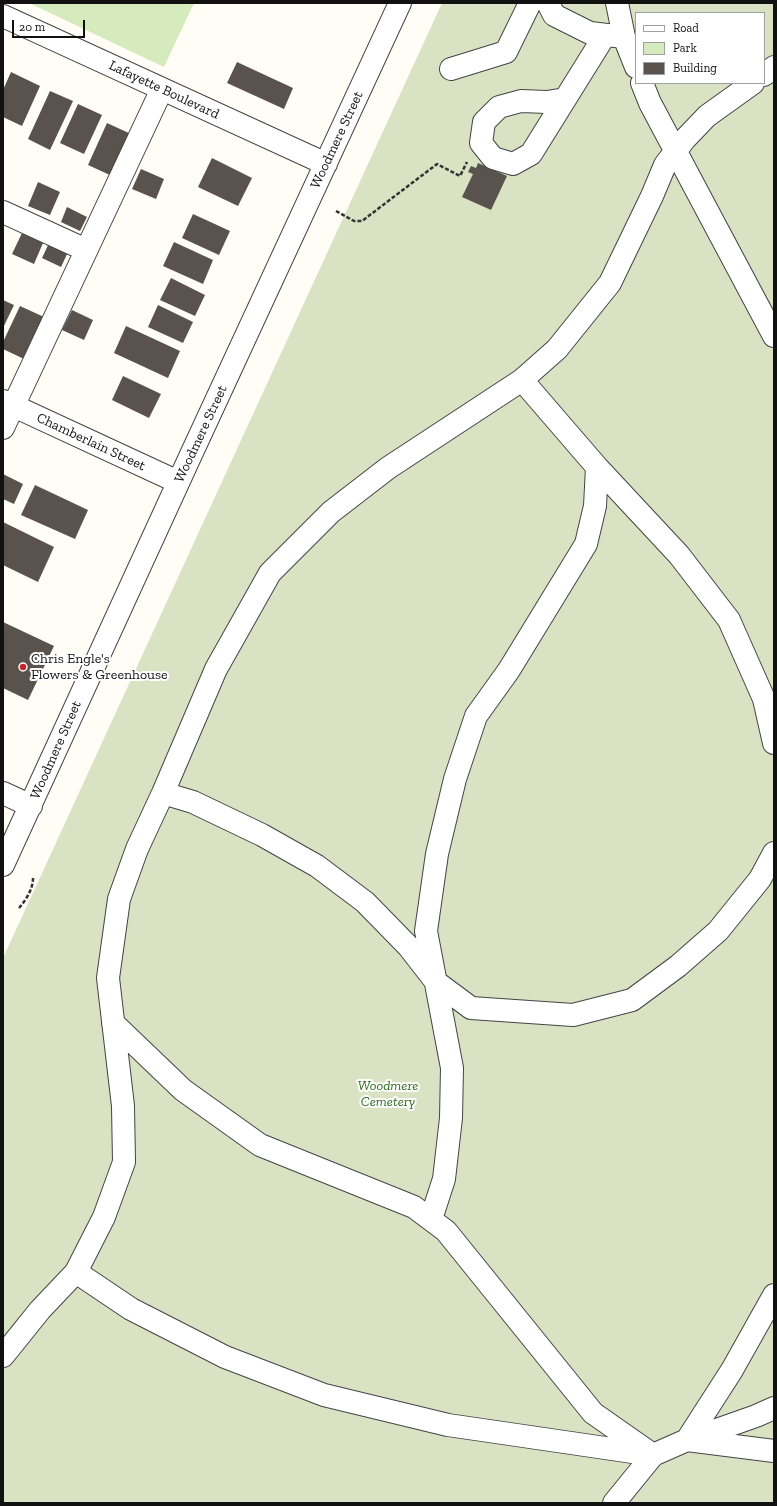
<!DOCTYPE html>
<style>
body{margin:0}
#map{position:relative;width:777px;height:1506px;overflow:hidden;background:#fffdf5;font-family:"Zilla Slab",serif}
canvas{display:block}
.frame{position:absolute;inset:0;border:4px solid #111;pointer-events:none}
.legend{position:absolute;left:635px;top:12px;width:130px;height:72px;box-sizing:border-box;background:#fff;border:1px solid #a0a0a0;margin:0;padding:5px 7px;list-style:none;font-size:12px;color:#111}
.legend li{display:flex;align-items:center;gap:8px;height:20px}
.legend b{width:20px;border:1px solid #a0a0a0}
.scale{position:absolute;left:12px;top:20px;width:73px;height:18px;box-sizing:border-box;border:2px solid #111;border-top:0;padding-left:5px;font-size:12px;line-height:14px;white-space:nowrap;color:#111;-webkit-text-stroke:3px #fff;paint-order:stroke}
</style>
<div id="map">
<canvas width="777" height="1506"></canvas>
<div class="frame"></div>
<ul class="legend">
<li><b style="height:5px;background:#fff"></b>Road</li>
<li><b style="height:11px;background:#d5ebbd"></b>Park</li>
<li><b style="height:11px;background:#5a524d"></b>Building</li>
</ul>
<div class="scale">20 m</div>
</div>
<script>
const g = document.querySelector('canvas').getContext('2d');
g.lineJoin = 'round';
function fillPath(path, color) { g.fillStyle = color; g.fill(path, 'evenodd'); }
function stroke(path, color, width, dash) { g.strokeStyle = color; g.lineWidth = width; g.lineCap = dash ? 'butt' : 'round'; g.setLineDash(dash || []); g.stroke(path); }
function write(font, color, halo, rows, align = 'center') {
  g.font = font + ' "Zilla Slab",serif'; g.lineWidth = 4; g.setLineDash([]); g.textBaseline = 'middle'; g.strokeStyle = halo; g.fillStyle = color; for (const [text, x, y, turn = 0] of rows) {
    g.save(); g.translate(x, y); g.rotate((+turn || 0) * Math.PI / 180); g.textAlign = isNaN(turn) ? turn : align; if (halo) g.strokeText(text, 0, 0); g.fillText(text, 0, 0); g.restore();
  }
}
fillPath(new Path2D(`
 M29 3H194L164 67Z`), '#d5ebbd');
fillPath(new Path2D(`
 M442 3H774V1503H3V958ZM636 13H764V83H636Z`), '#d9e3c4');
fillPath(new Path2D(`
 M237 62 293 88 284 109 227 83Z
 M11 72 40 86 22 126 3 117V90Z
 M50 91 73 101 50 150 28 139Z
 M78 104 102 115 84 154 60 143Z
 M107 123 131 134 112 176 88 165Z
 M212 158 252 178 238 206 198 187Z
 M478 163 507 176 491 210 462 197 473 174 468 172 471 166 476 168Z
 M141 169 164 179 156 199 132 189Z
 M38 182 60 192 50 215 28 206Z
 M67 207 87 217 80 231 61 222Z
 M193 214 230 231 219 255 182 238Z
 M22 233 43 243 34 264 12 254Z
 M174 242 213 260 203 284 163 266Z
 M49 243 68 252 61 267 42 258Z
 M171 278 205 295 195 316 160 300Z
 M3 300 14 305 3 328Z
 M158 305 193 322 183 343 148 327Z
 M20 306 44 317 24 359 3 349V342Z
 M72 310 93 320 84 340 62 330Z
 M126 326 180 351 168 378 114 353Z
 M123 376 161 394 149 418 112 400Z
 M3 474 23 484 14 504 3 499Z
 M35 485 88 510 75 539 21 515Z
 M3 522 54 547 38 582 3 565Z
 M3 622 54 646 28 700 3 688Z`), '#5a524d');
const minor = new Path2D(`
 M548 3 554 15 590 33 624 37
 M617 3 624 37 636 67
 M3 16 326 164
 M451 69 506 52 530 3
 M764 75 774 67
 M642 83 650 103 774 336
 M565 99 547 102 521 101 499 107 484 122 481 143 493 158 513 164 531 154 605 35
 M3 212 86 250
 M522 380 597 467 679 555 729 620 764 699 774 743
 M3 401 178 482
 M3 428 162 89
 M3 793 31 806
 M163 793 193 802 262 835 317 866 365 902 408 946 436 982 471 1008 573 1015 632 1000 678 966 718 931 760 879 774 853
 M3 865 189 459 400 3
 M113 1023 183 1090 260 1145 414 1207 446 1231 593 1413 653 1455 614 1503
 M431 1219 444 1179 451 1118 452 1068 426 931 437 854 455 779 476 716 509 670 586 544 595 506 597 467
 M76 1272 131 1309 225 1357 324 1395 448 1425 653 1455 687 1440 774 1451
 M3 1356 40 1310 76 1272 104 1217 124 1162 123 1106 108 978 119 899 137 849 163 793 216 669 270 573 331 512 388 468 522 380 557 349 610 283 652 196 665 165 684 140 707 116 753 83
 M691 1439 756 1416 774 1408
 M687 1440 732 1370 774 1295`);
stroke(minor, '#444', 24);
stroke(new Path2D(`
 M336 211 354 221H362L437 164 460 176 467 162
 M19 908C26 900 33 889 33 878`), '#333', 2.5, [4, 2]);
stroke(minor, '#fff', 22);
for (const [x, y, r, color] of [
 [23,667,4,"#c4262e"]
]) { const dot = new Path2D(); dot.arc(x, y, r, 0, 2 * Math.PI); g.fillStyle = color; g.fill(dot); stroke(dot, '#fff', 1.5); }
write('14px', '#111', '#fff', [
 ["Lafayette Boulevard",164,90,25],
 ["Woodmere Street",337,140,-65],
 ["Woodmere Street",201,434,-65],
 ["Chamberlain Street",91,442,25],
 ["Woodmere Street",56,750,-66]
]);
write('14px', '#111', '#fff', [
 ["Chris Engle's",31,659],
 ["Flowers & Greenhouse",31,675]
], 'left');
write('italic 14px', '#2f6b1f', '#fff', [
 ["Woodmere",388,1086],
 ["Cemetery",388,1102]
]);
</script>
